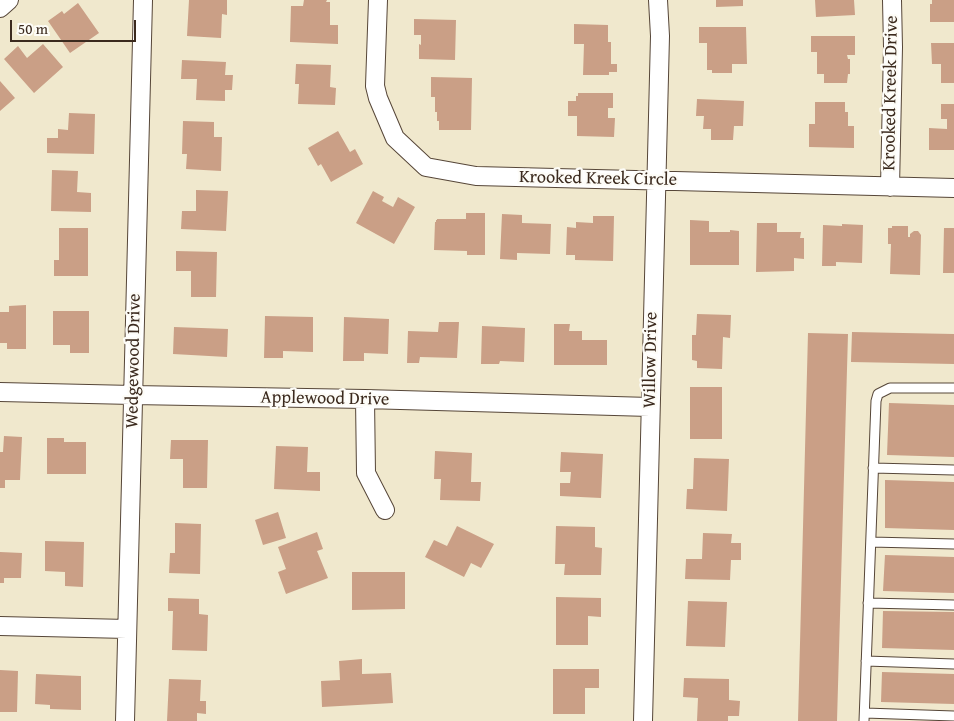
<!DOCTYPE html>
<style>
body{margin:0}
#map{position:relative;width:954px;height:721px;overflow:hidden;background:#f0e8cd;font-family:"Gentium Book Plus",serif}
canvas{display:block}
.scale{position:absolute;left:10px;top:20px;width:126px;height:22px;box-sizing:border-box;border:2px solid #3b2a1e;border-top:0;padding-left:6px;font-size:15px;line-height:18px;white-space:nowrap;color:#3b2a1e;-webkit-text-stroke:4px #fdfcf7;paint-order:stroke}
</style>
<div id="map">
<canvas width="954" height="721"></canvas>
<div class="scale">50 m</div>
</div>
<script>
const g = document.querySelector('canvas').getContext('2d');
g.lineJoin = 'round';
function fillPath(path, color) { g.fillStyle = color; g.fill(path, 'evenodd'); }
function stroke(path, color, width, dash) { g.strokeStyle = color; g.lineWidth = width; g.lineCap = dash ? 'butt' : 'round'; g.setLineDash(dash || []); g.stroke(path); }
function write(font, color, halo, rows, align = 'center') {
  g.font = font + ' "Gentium Book Plus",serif'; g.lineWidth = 4.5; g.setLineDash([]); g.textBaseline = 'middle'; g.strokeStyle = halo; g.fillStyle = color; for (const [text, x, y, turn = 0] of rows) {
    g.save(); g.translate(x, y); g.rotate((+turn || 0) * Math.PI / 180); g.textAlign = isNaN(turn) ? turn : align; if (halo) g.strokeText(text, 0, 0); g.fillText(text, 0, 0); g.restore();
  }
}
fillPath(new Path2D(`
 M189 0H227V15L222 14 221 38 187 36Z
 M304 0H327L326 2H330V25H338V44L290 42 291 6H303Z
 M716 0H743V6L716 7Z
 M815 0H854L855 15 816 17Z
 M932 0H954V22H930V4H932Z
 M78 3 99 33 70 53 48 21 62 11 64 14Z
 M414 19 456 20 455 60 419 59V44L421 45V35H414Z
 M574 24 608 25V42H611V64H617V72H609V75H583L584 44H574Z
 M699 27H746L747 64H732V73H712V70H707V43H699Z
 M811 36H855V55H847L848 59H850V74H848L847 83H824V74H817V52H811Z
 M931 43H954V83H941V64H932Z
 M43 44 63 67 34 93 4 59 18 46 27 58Z
 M182 60 226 62 225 75H233L232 90H225V101L196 100 197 79H181Z
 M296 64 331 65 330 87 336 88 335 105 298 104 299 84H295Z
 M431 77 472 78 471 130H439V121H437V112H435V97H431Z
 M0 81 15 98 0 111Z
 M578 93H613V108H608V118H615L614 137 577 136V116H568V101H576V96H578Z
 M697 99 744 101 743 126H734L733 140H711V129H703L704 116H696Z
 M815 102H845V112H848V126H854V148L809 147V124H815Z
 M941 104H954V150H929V128L947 129V119H941Z
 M69 113 95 114 94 154 47 153V138H58V129L68 130Z
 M183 121 214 122V137H222L221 171 186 169 187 154H182Z
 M338 131 350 152 355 149 363 164 331 182 321 164 318 166 308 148Z
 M52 170 78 171 77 192 91 193V212L51 211Z
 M196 190 228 191 226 231 181 229 182 211H196Z
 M373 191 384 197 382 201 393 207 398 197 415 207 394 244 356 223Z
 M466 213H485V255H467V251L434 250 435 222H436V220H437V219H466Z
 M502 214 522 215V223L551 224 550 254 517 253V260L500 259Z
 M593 216H614L613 261 575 260V255H566L567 227 576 228V222L593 223Z
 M690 220 709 221V232H730V230L739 231V265H690Z
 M757 223H777V232H801L800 238H804V259L794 258V271L756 272Z
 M842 224 863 225 862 263 836 262V266H822L823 225 842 226Z
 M892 226H908V237H910V234L914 231H918L921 235 920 275 890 274 891 244H888V228H892Z
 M59 228H88V276H54V260H59Z
 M944 228H954V273H943Z
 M176 251 217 252 216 297H191V271H176Z
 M26 305V349H7V343H0V312H9V306Z
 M53 311H89V353H70V345H53Z
 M697 314 731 315 730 338 723 337 722 369 697 368V361L692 360V335H696Z
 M265 316 313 317V352L283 351V358H264Z
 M344 317 389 319 388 354 364 353V361H343Z
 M439 322H459L457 358 420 357 419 363H407L408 331 438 332Z
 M554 324H570L569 331H582V340H607V365H554Z
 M482 326 525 328 524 362 500 361 499 364H481Z
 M174 327 228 329 227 357 173 354Z
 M852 332 954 334V364L851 362Z
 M808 333 848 334 837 721H798Z
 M690 387H722V439H690Z
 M889 403 954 405V457L887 455Z
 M4 436 22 437 20 480H5V488H0V452H3Z
 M47 438H64V442H86V474H47Z
 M171 440H208L207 488H183V459H170Z
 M276 446 308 447 307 472H320V491L274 489Z
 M435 451 472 453 471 482H481L480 501 440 500 441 479H434Z
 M561 452 603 454 601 498 560 496V483H570L571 472H560Z
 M694 458 729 459 727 511 686 509 687 489H693Z
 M885 480 954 482V530L885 528Z
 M278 512 286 538 263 545 255 520Z
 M175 523 201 524 200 574 169 573 170 553H175Z
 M457 526 494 544 481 568 471 563 464 577 425 557 434 540 447 546Z
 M556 526 595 527V547L602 548 601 575H564L565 564H555Z
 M317 532 323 549 317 551 328 578 286 594 278 572 286 569 278 547Z
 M703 533 732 534 731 543H741V560H731L730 580 685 579 686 559H702Z
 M45 541 84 542 83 587 65 586V572L45 571Z
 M0 552 22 553 21 578H4V583H0Z
 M885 555 954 557V593L883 591Z
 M352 572H405V609L352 610Z
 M556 597 601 598V617L588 616V645H556Z
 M168 598 199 599V614L208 615 207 651 172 650 173 611H168Z
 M688 601 727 602 725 647 686 646Z
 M883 611 954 612V650L882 648Z
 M362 659V674L391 673 393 703 322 707 321 681 340 680 339 661Z
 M553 669H599V688H585V714H553Z
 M0 670 18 671 17 712H0Z
 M882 672 954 674V704L881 702Z
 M36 674 81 676V710L50 709V705L35 704Z
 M684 678 729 679V700L740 701 739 716H728V721H697L698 698 683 697Z
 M169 679 201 680 200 701H206V714L197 713V721H167Z`), '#ca9f86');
const lane = new Path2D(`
 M873 468 954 470
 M871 542 954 544
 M868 603 954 605
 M866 661 954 664
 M865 713 954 716
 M864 721 876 401 878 394 890 388H954`);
const street = new Path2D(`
 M378 0 375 86 378 98 395 138 426 167 476 176 954 188
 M0 8 9 0
 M890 187 893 47 892 0
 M0 392 133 395 365 399 650 407
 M365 399 366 473 385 510
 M0 626 127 629
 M125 721 143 0
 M643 721 660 36 658 0`);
stroke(lane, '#564638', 11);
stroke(street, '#564638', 20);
stroke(lane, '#fff', 9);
stroke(street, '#fff', 18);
write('18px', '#3b2a1e', '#fdfcf7', [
 ["Krooked Kreek Drive",891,93,-89],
 ["Krooked Kreek Circle",598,179,1],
 ["Willow Drive",651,360,-89],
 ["Wedgewood Drive",134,361,-89],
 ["Applewood Drive",325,399,1]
]);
</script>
